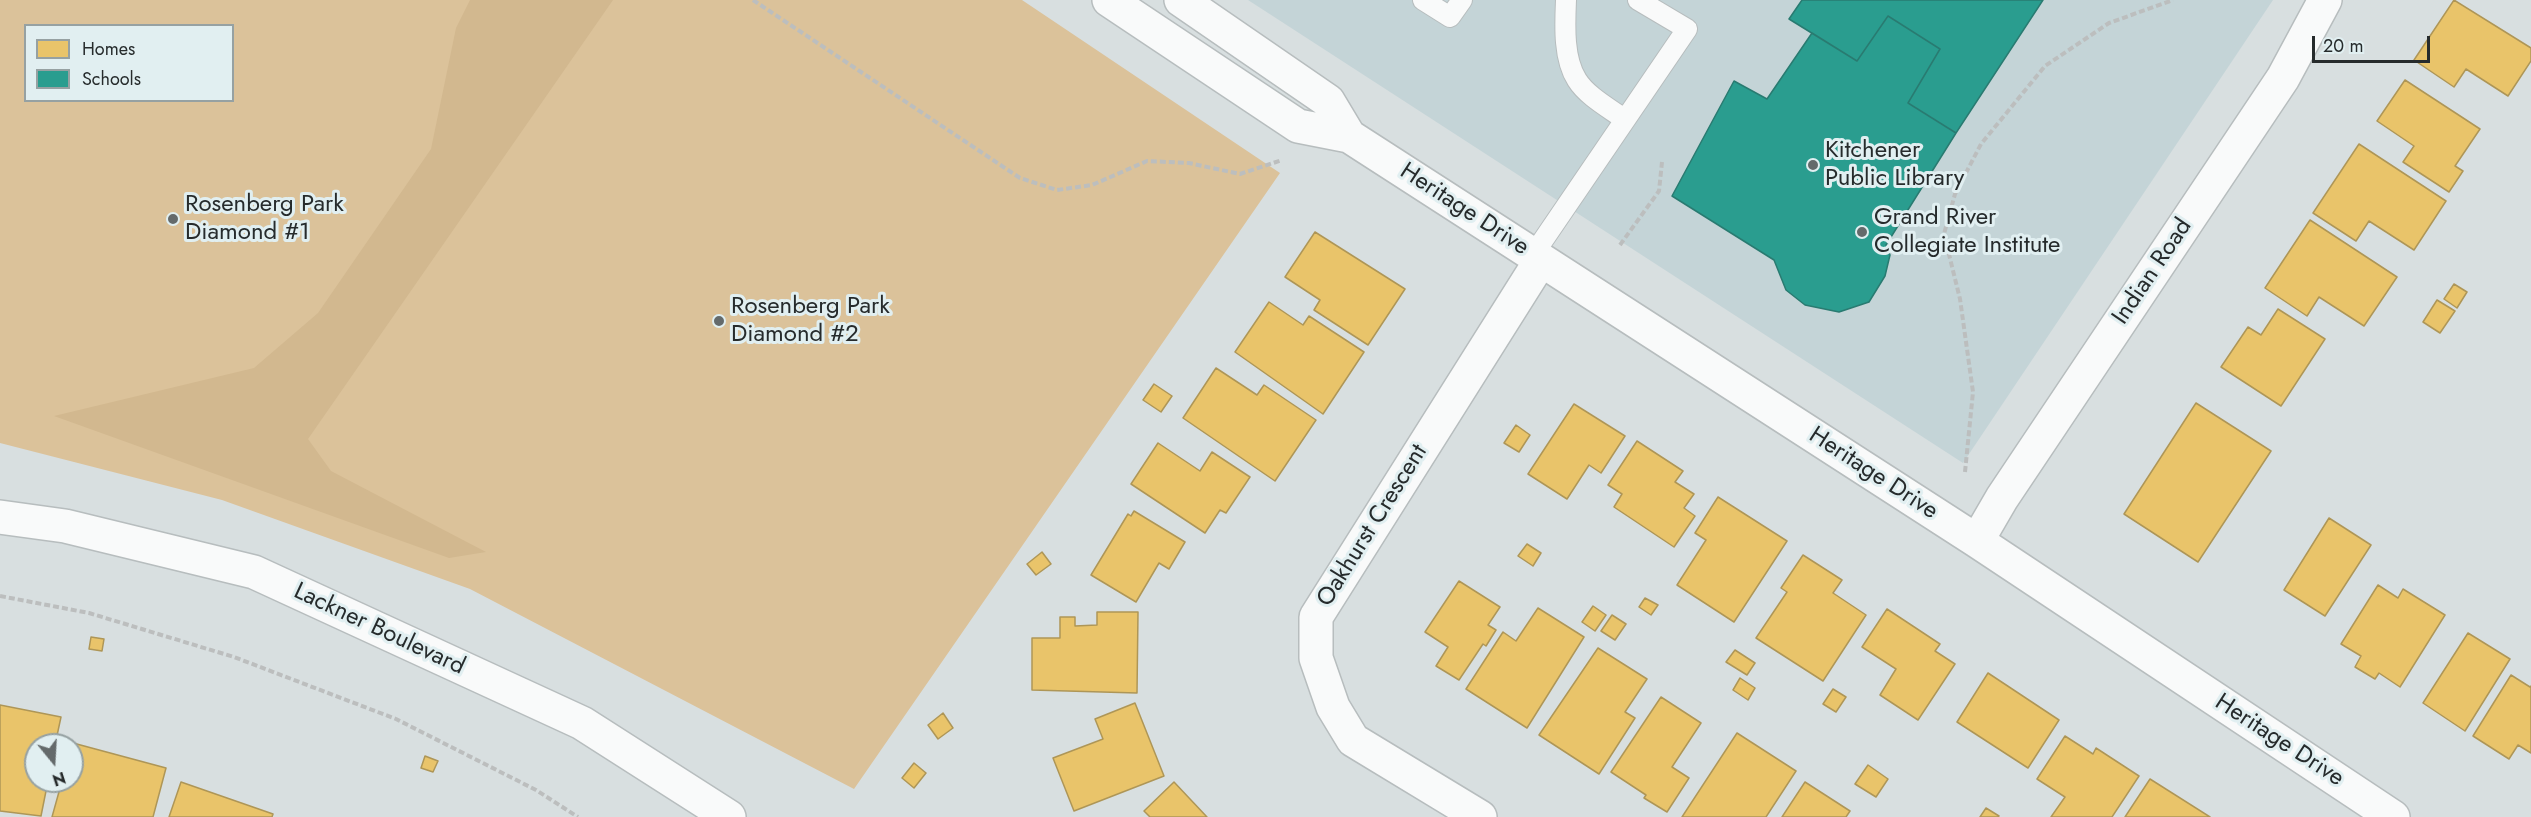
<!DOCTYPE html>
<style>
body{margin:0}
#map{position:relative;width:2531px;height:817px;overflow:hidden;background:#d8dfe0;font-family:Jost,sans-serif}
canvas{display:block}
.legend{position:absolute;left:24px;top:24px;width:210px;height:78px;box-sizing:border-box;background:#e1eff1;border:2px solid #96a1a2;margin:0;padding:8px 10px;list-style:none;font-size:18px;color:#262b2c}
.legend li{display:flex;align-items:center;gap:12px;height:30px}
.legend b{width:30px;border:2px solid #96a1a2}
.north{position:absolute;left:24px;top:733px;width:60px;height:60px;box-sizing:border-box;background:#e1eff1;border:2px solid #96a1a2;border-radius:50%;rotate:162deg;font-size:16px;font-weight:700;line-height:24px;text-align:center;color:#262b2c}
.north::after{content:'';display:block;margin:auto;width:21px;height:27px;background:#646a6b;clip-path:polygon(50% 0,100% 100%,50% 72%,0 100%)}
.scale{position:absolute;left:2312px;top:36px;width:118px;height:27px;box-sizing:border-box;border:3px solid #262b2c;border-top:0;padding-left:8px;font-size:18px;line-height:21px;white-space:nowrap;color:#262b2c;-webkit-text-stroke:4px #e1eff1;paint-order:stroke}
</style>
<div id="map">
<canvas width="2531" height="817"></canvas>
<ul class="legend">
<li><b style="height:16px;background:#e9c46a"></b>Homes</li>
<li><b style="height:16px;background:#2a9d8f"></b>Schools</li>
</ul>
<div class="north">N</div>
<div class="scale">20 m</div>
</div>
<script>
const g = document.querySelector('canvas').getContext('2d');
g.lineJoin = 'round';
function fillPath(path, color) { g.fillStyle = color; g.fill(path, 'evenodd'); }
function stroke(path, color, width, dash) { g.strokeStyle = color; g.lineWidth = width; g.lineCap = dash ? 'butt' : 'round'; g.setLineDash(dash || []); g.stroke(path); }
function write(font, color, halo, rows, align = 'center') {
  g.font = font + ' Jost,sans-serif'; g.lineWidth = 6; g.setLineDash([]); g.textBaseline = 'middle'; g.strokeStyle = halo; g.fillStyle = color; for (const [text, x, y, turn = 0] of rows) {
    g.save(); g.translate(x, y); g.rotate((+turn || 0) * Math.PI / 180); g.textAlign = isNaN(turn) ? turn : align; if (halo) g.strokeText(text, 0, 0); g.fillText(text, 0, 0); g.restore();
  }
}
fillPath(new Path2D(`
 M1248 0H2273L1963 463Z`), '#c4d4d7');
fillPath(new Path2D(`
 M0 0H1022L1280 173 854 789 470 589 222 500 0 443ZM26 26H232V100H26Z`), '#dbc29a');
fillPath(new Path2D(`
 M470 0H613L308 439 331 471 486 552 449 558 54 416 254 368 318 313 431 149 456 28Z`), '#d2b88f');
const homes = new Path2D(`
 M2454 0 2531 48V61L2508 96 2466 69 2454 87 2414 60Z
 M2405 80 2480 129 2455 166 2463 171 2449 192 2403 162 2414 146 2377 121Z
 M2359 144 2446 201 2414 250 2369 221 2356 241 2313 213Z
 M2310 220 2397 277 2364 326 2319 297 2307 316 2265 288Z
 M1315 232 1405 289 1368 345 1314 310 1320 300 1285 277Z
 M2454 284 2467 292 2457 308 2444 299Z
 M2437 300 2455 311 2440 333 2423 322Z
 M1269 302 1303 325 1309 316 1364 352 1323 414 1235 352Z
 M2278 309 2325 339 2281 406 2221 367 2248 327 2261 335Z
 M1216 368 1257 395 1264 385 1316 420 1275 481 1183 418Z
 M1154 384 1172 396 1161 412 1143 400Z
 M2196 403 2271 451 2198 562 2124 514Z
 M1574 404 1625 436 1601 473 1589 465 1567 499 1528 474Z
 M1516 425 1530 435 1519 452 1504 443Z
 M1637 441 1683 471 1675 482 1694 494 1684 508 1695 516 1674 547 1614 507 1622 494 1608 485Z
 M1158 443 1200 471 1212 452 1250 477 1226 513 1220 510 1205 533 1131 484Z
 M1718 497 1787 541 1734 622 1677 585 1706 540 1695 533Z
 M1134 511 1185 542 1169 569 1159 563 1136 602 1091 575 1128 514 1131 516Z
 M2329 518 2371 545 2325 616 2284 590Z
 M1527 544 1541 553 1533 566 1518 556Z
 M1042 552 1051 564 1036 575 1027 564Z
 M1803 555 1842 580 1833 593 1866 615 1823 681 1756 638 1787 592 1781 588Z
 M1459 581 1500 607 1488 625 1496 630 1486 646 1483 644 1459 680 1436 666 1448 647 1425 632Z
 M2378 585 2398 598 2403 589 2445 615 2400 687 2379 673 2375 679 2355 667 2361 656 2341 644Z
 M1645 598 1658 605 1651 615 1639 607Z
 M1593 606 1606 615 1595 631 1582 622Z
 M1538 608 1584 637 1527 728 1466 689 1503 632 1516 641Z
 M1887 609 1940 644 1935 651 1955 664 1918 720 1880 695 1896 669 1862 647Z
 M1097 612H1138L1137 693 1032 690V638H1060V617H1075V626L1097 625Z
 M1612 615 1626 624 1615 640 1601 631Z
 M2468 633 2510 659 2465 731 2423 703Z
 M91 637 104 639 102 651 89 649Z
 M1598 648 1647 679 1625 712 1635 718 1599 774 1539 735Z
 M1735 650 1755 663 1747 675 1726 662Z
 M1988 673 2059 720 2028 768 1957 722Z
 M2511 675 2530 687 2531 686V753L2518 745 2509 759 2473 736Z
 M1740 678 1755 688 1748 700 1733 690Z
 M1833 689 1846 697 1836 712 1823 704Z
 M1661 697 1701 723 1672 767 1689 778 1667 812 1644 798 1646 795 1611 772Z
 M1135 703 1164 776 1074 811 1053 758 1103 739 1095 719Z
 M0 705 61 717 55 745H36V781H48L41 816 0 811Z
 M943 713 953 728 938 739 928 725Z
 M1737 733 1796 771 1766 817H1682Z
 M2065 736 2093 754 2096 748 2139 776 2112 817H2051L2065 797 2037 779Z
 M73 743 166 768 153 817H52L62 781H72Z
 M425 756 438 761 433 772 421 768Z
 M914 763 926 773 914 788 902 778Z
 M1868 765 1888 779 1876 797 1855 784Z
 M2150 779 2210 817H2125Z
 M181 782 273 814 272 817H169Z
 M1174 782 1207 817H1150L1144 811Z
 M1805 782 1850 811 1846 817H1782Z
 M1986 808 1999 816 1998 817H1980Z`);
fillPath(homes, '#e9c46a');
stroke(homes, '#ae9657', 1.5);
const schools = new Path2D(`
 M1802 0H2043L1956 133 1908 103 1940 49 1888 16 1857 61 1789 19Z
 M1888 16 1940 49 1908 103 1956 133 1886 245 1890 255 1885 276 1869 302 1839 312 1805 305 1786 290 1774 260 1672 196 1734 81 1767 99 1812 33 1857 61Z`);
fillPath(schools, '#2a9d8f');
stroke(schools, '#297b71', 1.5);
const service = new Path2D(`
 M1423 0 1450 17 1462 0
 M1566 0C1565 24 1563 58 1577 80 1587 96 1609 108 1624 119
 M1533 255 1687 29 1638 0`);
const minor = new Path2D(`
 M1109 0 1298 126 1349 136 1977 541 2393 817
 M1181 0 1328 101 1349 136
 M1977 541 2002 498 2283 78 2325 0
 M1480 817 1353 740 1333 707 1316 658V617L1541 260`);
const secondary = new Path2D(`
 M0 517 65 526 254 572 582 723 729 817`);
stroke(service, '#b7bdbe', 22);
stroke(minor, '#b7bdbe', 36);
stroke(secondary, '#b7bdbe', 36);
stroke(new Path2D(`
 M753 0 1020 178 1057 190 1092 185 1147 161 1189 163 1240 174 1282 160
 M1620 245 1659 191 1662 162
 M1965 472 1973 392 1960 299 1944 234 1955 194 1981 144 2045 66 2109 23 2173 0
 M0 596 89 613 234 657 396 719 536 790 578 817`), '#bcbebe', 4, [6, 3]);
stroke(service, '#f9fafa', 20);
stroke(minor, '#f9fafa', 33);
stroke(secondary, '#f9fafa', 33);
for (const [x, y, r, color] of [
 [1813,165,6,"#646a6b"],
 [173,219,6,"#646a6b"],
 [1862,232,6,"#646a6b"],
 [719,321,6,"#646a6b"]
]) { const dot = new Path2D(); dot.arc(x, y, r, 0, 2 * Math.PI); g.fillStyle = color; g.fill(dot); stroke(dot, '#e1eff1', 2); }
write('24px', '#262b2c', '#e1eff1', [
 ["Kitchener",1825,151],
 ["Public Library",1825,179],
 ["Rosenberg Park",185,205],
 ["Diamond #1",185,233],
 ["Grand River",1874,218],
 ["Collegiate Institute",1874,246],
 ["Rosenberg Park",731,307],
 ["Diamond #2",731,335]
], 'left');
write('24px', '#262b2c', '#e1eff1', [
 ["Heritage Drive",1464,210,33],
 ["Indian Road",2153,272,-56],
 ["Heritage Drive",1873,474,33],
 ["Oakhurst Crescent",1373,526,-58],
 ["Lackner Boulevard",379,630,25],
 ["Heritage Drive",2279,741,33]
]);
</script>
